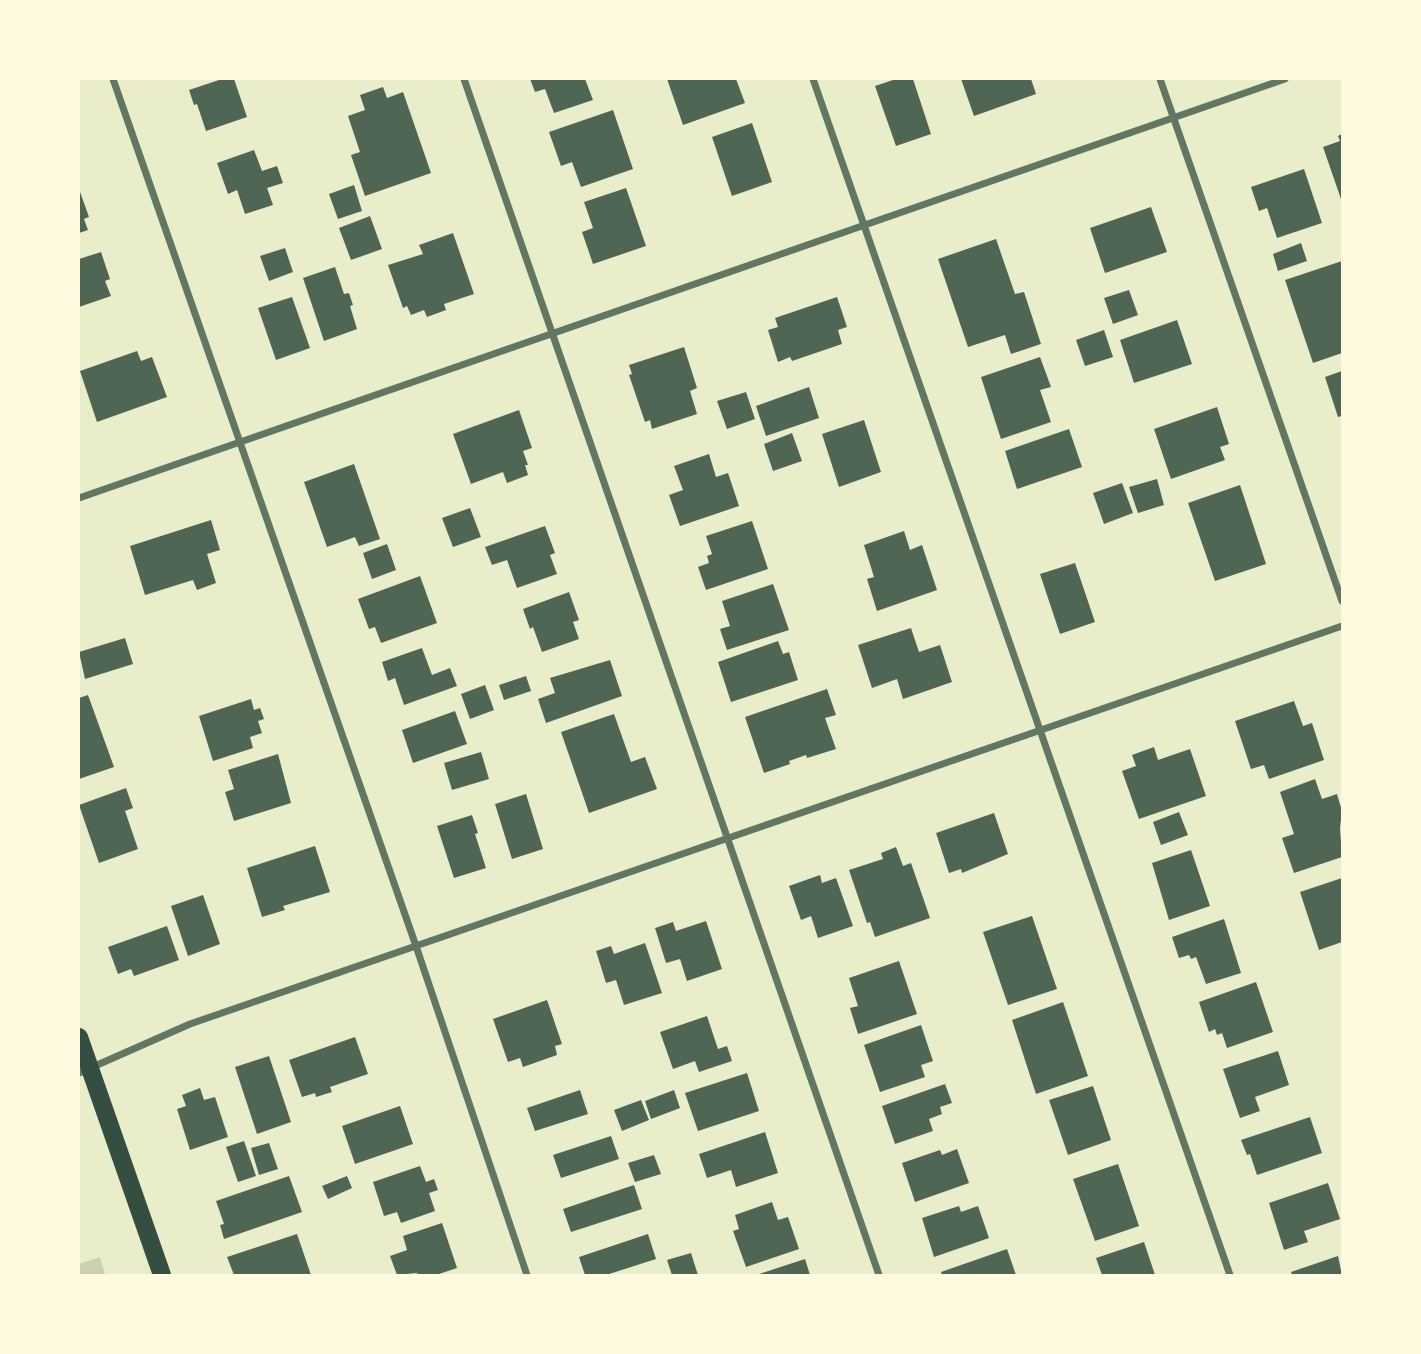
<!DOCTYPE html>
<style>
body{margin:0}
#map{position:relative;width:1421px;height:1354px;overflow:hidden;background:#e9edc9;font-family:"IBM Plex Serif",serif}
canvas{display:block}
.frame{position:absolute;inset:0;border:80px solid #fefae0;pointer-events:none}
</style>
<div id="map">
<canvas width="1421" height="1354"></canvas>
<div class="frame"></div>
</div>
<script>
const g = document.querySelector('canvas').getContext('2d');
g.lineJoin = 'round';
function fillPath(path, color) { g.fillStyle = color; g.fill(path, 'evenodd'); }
function stroke(path, color, width, dash) { g.strokeStyle = color; g.lineWidth = width; g.lineCap = dash ? 'butt' : 'round'; g.setLineDash(dash || []); g.stroke(path); }
fillPath(new Path2D(`
 M100 1257 105 1275H79V1264Z`), '#cad2ad');
fillPath(new Path2D(`
 M222 79H234L247 117 206 131 197 104 194 105 189 90Z
 M530 79H585L593 100 554 113 545 89 535 92Z
 M667 79H736L745 103 683 125Z
 M896 79H913L931 134 896 146 875 86Z
 M961 79H1031L1036 94 974 116Z
 M383 87 387 98 403 92 431 173 365 196 351 155 360 152 348 116 365 110 360 95Z
 M613 110 633 169 581 187 572 162 561 166 549 132Z
 M752 123 772 182 732 196 712 137Z
 M1342 134V202L1323 147 1340 141 1338 136Z
 M254 150 262 171 277 166 283 183 267 188 273 205 245 214 237 190 228 194 217 163Z
 M1304 169 1322 223 1277 238 1267 208 1259 211 1251 187Z
 M354 185 362 211 338 219 329 194Z
 M626 188 646 246 593 264 582 232 593 228 584 202Z
 M79 189 89 217 84 219 88 230 79 233Z
 M1151 207 1167 252 1105 273 1090 228Z
 M370 216 382 249 351 260 339 228Z
 M453 233 474 294 444 304 446 310 427 317 424 310 411 315 407 306 403 308 388 265 423 254 419 245Z
 M996 239 1015 294 1024 292 1041 344 1011 354 1005 335 968 347 938 259Z
 M1301 243 1307 261 1278 271 1273 254Z
 M285 248 293 272 269 281 260 256Z
 M101 252 110 279 105 281 111 296 79 307V259Z
 M1342 261V353L1313 363 1285 280Z
 M335 267 344 294 349 293 353 305 350 306 357 329 324 341 303 278Z
 M1129 290 1138 315 1113 324 1104 298Z
 M292 297 310 348 276 360 258 308Z
 M837 297 847 327 838 330 842 344 792 361 790 357 778 362 768 330 778 327 775 318Z
 M1177 320 1192 364 1134 383 1120 340Z
 M1104 330 1113 357 1085 366 1076 340Z
 M684 347 697 388 690 391 697 414 652 429 650 420 645 422 629 375 632 374 629 365Z
 M137 351 141 361 152 357 167 397 97 422 80 371Z
 M1040 357 1051 387 1040 390 1051 422 1001 439 981 377Z
 M1342 371V416L1338 417 1325 377Z
 M809 387 819 418 766 436 756 406Z
 M746 392 755 419 727 429 717 401Z
 M1217 407 1229 444 1220 447 1225 460 1171 479 1154 429Z
 M519 410 532 448 523 451 528 465H525L528 475 507 483 503 472 471 484 453 434Z
 M864 420 881 472 839 487 822 434Z
 M1069 429 1082 467 1017 489 1005 451Z
 M792 433 802 461 773 471 764 444Z
 M709 454 716 477 728 473 739 506 680 526 669 495 683 490 674 466Z
 M354 464 380 539 359 546 355 537 327 547 304 482Z
 M1157 479 1164 505 1138 513 1129 487Z
 M1122 483 1133 513 1104 524 1093 493Z
 M1240 485 1266 564 1215 581 1188 503Z
 M470 508 481 537 453 547 442 518Z
 M211 520 220 550 207 554 216 583 197 590 193 580 145 595 130 546Z
 M752 521 768 569 706 590 698 567 709 563 707 556 712 554 706 536Z
 M545 526 555 553 550 555 557 574 517 588 507 560 492 565 485 547Z
 M904 531 910 550 922 545 937 590 877 611 867 579 874 577 864 545Z
 M387 544 396 570 372 579 363 553Z
 M1075 563 1095 622 1060 634 1040 574Z
 M420 576 437 623 381 643 375 627 369 629 358 599Z
 M773 584 789 630 727 650 720 629 730 626 722 601Z
 M569 592 579 620 573 622 579 639 542 652 533 627 530 629 523 609Z
 M911 628 919 652 940 645 952 682 903 699 897 679 872 688 858 645Z
 M125 638 133 664 85 679 79 652Z
 M778 641 783 654 789 652 798 680 731 702 718 662Z
 M422 648 432 675 450 668 457 686 404 705 395 678 388 681 382 662Z
 M610 660 622 696 546 723 538 699 555 693 550 678Z
 M526 676 531 691 504 700 499 685Z
 M485 685 494 710 470 719 461 694Z
 M827 689 836 715 825 718 836 749 807 758 806 755 789 761 790 764 764 773 745 717Z
 M88 695 114 767 79 779V698Z
 M251 699 254 710 260 708 264 719 258 721 262 733 250 737 253 748 213 761 199 716Z
 M1294 701 1303 726 1312 723 1324 760 1269 779 1264 765 1251 769 1235 721Z
 M455 711 467 744 413 763 402 730Z
 M614 714 631 762 645 757 657 789 589 813 561 732Z
 M1154 747 1158 760 1190 749 1206 796 1139 819 1122 771 1136 766 1132 755Z
 M481 752 489 779 452 790 444 763Z
 M278 754 291 803 234 821 225 792 234 789 228 770Z
 M1315 779 1322 799 1337 794 1342 811 1340 828 1342 857 1294 873 1282 838 1294 834 1280 792Z
 M126 788 133 808 125 811 138 849 99 863 79 805Z
 M526 794 543 849 512 859 495 804Z
 M1179 812 1188 835 1161 845 1153 822Z
 M994 813 1008 854 962 873 961 869 949 873 936 833Z
 M472 815 478 833 475 834 486 868 454 878 437 826Z
 M315 846 330 892 283 906 285 910 262 917 247 868Z
 M896 847 903 866 911 863 930 918 875 937 870 922 867 923 849 870 883 859 881 853Z
 M1191 850 1210 906 1169 920 1152 863Z
 M820 875 822 883 836 878 853 926 818 938 811 916 801 920 789 886Z
 M1342 878V942L1319 950 1300 892Z
 M203 895 220 944 188 956 171 906Z
 M1032 916 1057 989 1008 1005 983 932Z
 M1224 919 1241 973 1206 984 1196 957 1191 959 1189 955 1179 958 1172 937Z
 M706 921 722 969 687 981 680 959 666 963 655 928 673 922 676 931Z
 M167 926 179 960 134 976 131 969 118 974 108 947Z
 M645 943 662 993 624 1005 616 980 606 983 596 951 611 946 614 954Z
 M899 961 917 1014 858 1034 850 1008 858 1006 849 978Z
 M1256 982 1273 1032 1227 1048 1222 1033 1217 1035 1215 1029 1209 1032 1199 1002Z
 M547 1000 562 1044 555 1046 557 1055 523 1067 520 1058 508 1062 493 1019Z
 M1063 1002 1088 1076 1036 1094 1012 1020Z
 M707 1016 718 1049 727 1046 732 1061 699 1072 695 1061 673 1069 660 1032Z
 M921 1025 933 1061 921 1065 925 1077 880 1092 864 1045Z
 M355 1037 368 1074 330 1087 332 1092 316 1097 315 1093 302 1097 289 1060Z
 M1278 1051 1289 1085 1255 1097 1260 1111 1240 1118 1223 1069Z
 M269 1056 291 1122 257 1134 235 1067Z
 M747 1073 759 1111 698 1131 685 1093Z
 M945 1084 952 1103 940 1107 942 1114 929 1119 933 1131 895 1144 882 1106Z
 M1093 1086 1111 1140 1068 1155 1049 1100Z
 M200 1088 204 1100 215 1097 228 1137 190 1150 177 1109 186 1106 182 1095Z
 M580 1090 588 1114 535 1131 527 1108Z
 M674 1090 680 1108 651 1119 645 1101Z
 M641 1100 649 1120 622 1131 614 1110Z
 M400 1106 413 1144 355 1164 342 1126Z
 M1310 1117 1322 1153 1257 1175 1250 1154 1247 1155 1241 1140Z
 M765 1132 778 1173 736 1187 731 1170 707 1178 699 1154Z
 M611 1136 619 1159 561 1178 553 1155Z
 M244 1141 256 1176 238 1182 226 1147Z
 M269 1143 278 1169 259 1175 251 1148Z
 M957 1149 969 1183 915 1202 902 1163 940 1150 942 1155Z
 M654 1155 661 1174 635 1182 628 1163Z
 M1118 1164 1139 1226 1095 1241 1073 1179Z
 M420 1166 426 1182 434 1179 438 1190 429 1193 435 1211 401 1223 397 1212 384 1216 373 1182Z
 M289 1176 302 1212 224 1239 220 1225 224 1224 216 1201Z
 M347 1176 352 1188 328 1199 322 1186Z
 M1328 1183 1340 1219 1304 1231 1308 1242 1284 1250 1269 1203Z
 M634 1185 642 1209 571 1232 563 1209Z
 M772 1202 778 1220 788 1217 799 1249 746 1267 733 1231 739 1229 735 1215Z
 M959 1206 961 1212 978 1206 989 1238 934 1257 922 1218Z
 M442 1223 457 1268 436 1275H418L417 1273 397 1275 390 1256 407 1250 403 1236Z
 M297 1234 311 1275H234L227 1257Z
 M648 1234 656 1259 606 1275H585L579 1257Z
 M1144 1242 1155 1275H1102L1096 1258Z
 M1007 1249 1016 1275H942L941 1272Z
 M691 1253 698 1275H672L667 1260Z
 M1338 1256 1342 1275H1292L1291 1272Z
 M805 1259 810 1275H756Z`), '#4f6655');
stroke(new Path2D(`
 M113 79 416 946 527 1275
 M464 79 879 1275
 M813 79 1230 1275
 M1160 79 1342 601
 M79 498 1285 79
 M79 1073 190 1024 1342 626`), '#617663', 7);
stroke(new Path2D(`
 M79 1037 162 1275`), '#344e41', 18);
</script>
